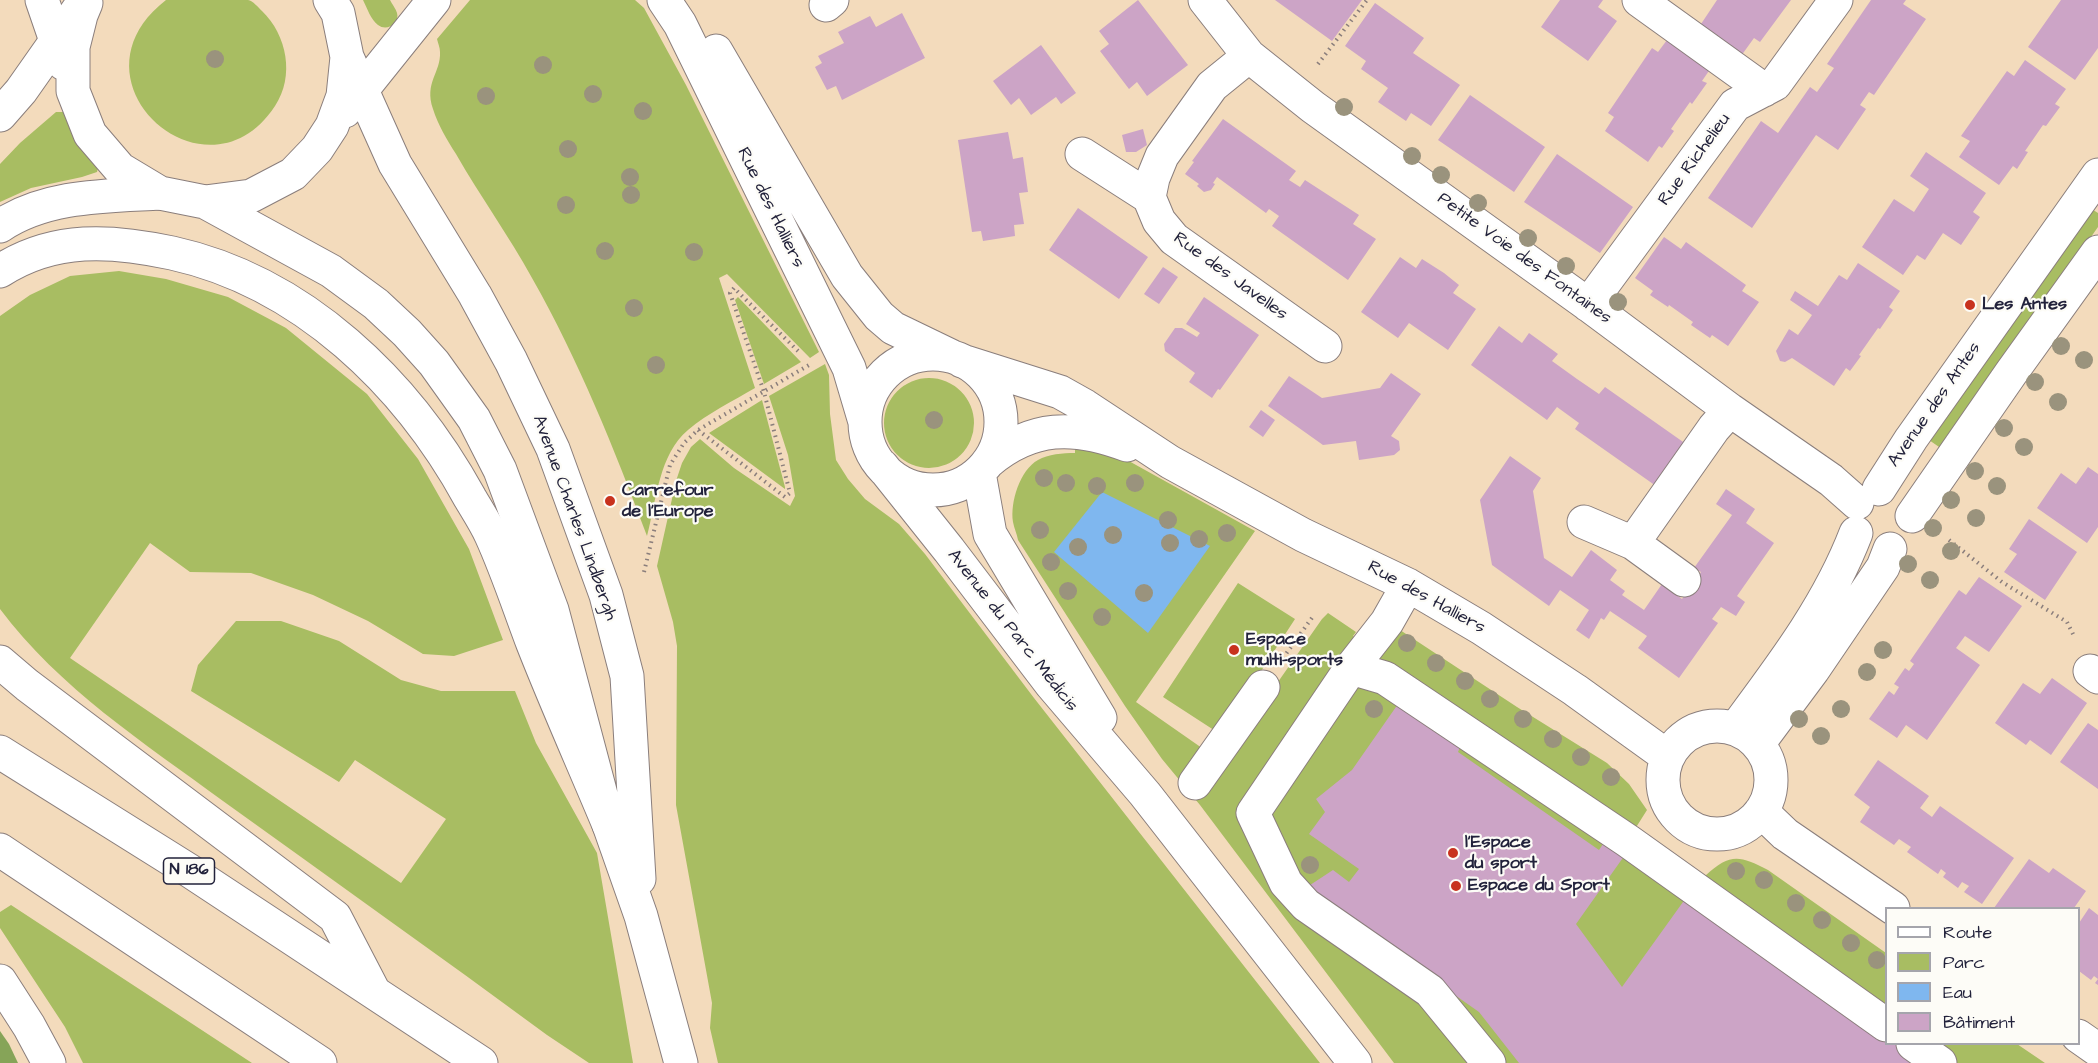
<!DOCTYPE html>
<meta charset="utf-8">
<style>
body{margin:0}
#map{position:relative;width:2098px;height:1063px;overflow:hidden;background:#f3dbbc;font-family:"Architects Daughter",sans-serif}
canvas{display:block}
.legend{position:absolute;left:1885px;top:907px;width:195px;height:138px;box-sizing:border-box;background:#fdfcf7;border:2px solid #a5a5ac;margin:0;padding:8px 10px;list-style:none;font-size:18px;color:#22223b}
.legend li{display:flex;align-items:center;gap:12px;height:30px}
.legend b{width:30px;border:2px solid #a5a5ac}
</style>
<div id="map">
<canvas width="2098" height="1063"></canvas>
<ul class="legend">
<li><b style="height:8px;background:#fff"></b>Route</li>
<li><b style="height:16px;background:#a8bd62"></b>Parc</li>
<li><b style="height:16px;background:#7fb7ef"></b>Eau</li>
<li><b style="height:16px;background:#cca4c6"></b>Bâtiment</li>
</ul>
</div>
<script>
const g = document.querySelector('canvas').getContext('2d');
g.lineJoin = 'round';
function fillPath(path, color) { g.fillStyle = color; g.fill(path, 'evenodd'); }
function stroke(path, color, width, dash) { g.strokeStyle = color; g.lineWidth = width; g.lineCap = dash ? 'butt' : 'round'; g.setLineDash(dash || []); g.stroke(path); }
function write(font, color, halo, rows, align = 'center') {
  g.font = font + ' "Architects Daughter",sans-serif'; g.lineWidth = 4.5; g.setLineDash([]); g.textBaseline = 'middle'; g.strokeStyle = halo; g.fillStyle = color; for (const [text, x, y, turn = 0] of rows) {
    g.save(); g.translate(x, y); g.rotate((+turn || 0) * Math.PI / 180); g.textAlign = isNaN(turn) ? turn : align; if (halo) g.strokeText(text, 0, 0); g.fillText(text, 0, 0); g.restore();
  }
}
fillPath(new Path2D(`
 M166 0C185 0 205 0 225 0 232 0 241 0 248 0 253 1 258 7 262 11 287 35 295 76 275 106 207 210 61 81 166 0Z
 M363 0H390C392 4 396 9 397 13 400 23 387 32 378 25 371 20 367 8 363 0Z
 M470 0H635L644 8 686 85 819 352 810 358 727 274 719 278 755 388C733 401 708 413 688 430 659 454 656 501 647 536 614 448 579 361 532 278 509 236 480 196 456 154 447 140 438 125 433 109 424 82 441 73 440 52 440 48 438 43 437 39Z
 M56 112H63L99 164 97 172 82 177 31 188 0 202V164L20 143Z
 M2090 208 2098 213V227L1942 449 1929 440Z
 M119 271 166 279 228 297 286 328 367 394 418 459 469 549 503 640 454 656 423 654 368 621 313 595 251 573 190 572 150 543 70 658 401 883 446 819 355 760 339 782 191 691 198 665 236 621H281L339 641 401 680 441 691H515L536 743 597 853 633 1063H589L547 1035C440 956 331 879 223 801 144 743 59 688 0 609V316L30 295 70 276Z
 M738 297 801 362 764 384 735 300Z
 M825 364 829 375 830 414 836 460 848 479 865 499 899 524 925 554 1034 698 1320 1063H718L710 1028 712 1003 676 805 677 646 673 622 657 566 676 481 682 463 691 447 700 439 734 468 790 506 795 496 788 455 769 396Z
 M884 423a45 45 0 1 1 90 0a45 45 0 1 1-90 0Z
 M762 400 785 487V489L709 433Z
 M1075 443 1109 450 1255 531 1136 702 1222 762 1322 619 1328 613 1356 632 1353 636 1381 655 1400 630 1517 707 1607 763 1629 784 1647 810 1635 829 1705 876C1730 853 1739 855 1768 870L1886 953V1044H2017L2045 1063H1394L1200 805 1162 759 1125 706 1018 540C1017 534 1014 528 1013 522 1010 502 1020 470 1038 460 1048 454 1063 453 1075 453Z
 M1238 583 1295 619 1220 734 1163 697Z
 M11 905 252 1063H83L65 1027 0 928V912Z`), '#a8bd62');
fillPath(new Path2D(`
 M0 1031 9 1044 18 1063H0Z`), '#86a458');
fillPath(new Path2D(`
 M1102 492 1210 546 1148 633 1054 552Z`), '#7fb7ef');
fillPath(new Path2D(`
 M1138 0 1188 65 1147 96 1137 82 1129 89 1100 51 1109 44 1099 31Z
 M1275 0H1362L1332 41Z
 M1560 0H1603L1598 7 1617 21 1588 61 1541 27Z
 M1717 0H1791L1760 42 1754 38 1741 56 1713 65 1702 81 1707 83 1692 104 1690 102 1671 129 1674 131 1662 148 1659 146 1648 162 1605 131 1614 117 1608 113 1652 48 1658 52 1670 36 1699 27Z
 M1871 0H1906L1903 4 1926 19 1874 95 1869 92 1860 105 1866 109 1838 150 1816 135 1752 228 1708 198 1761 121 1778 133 1810 87 1817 92 1834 68 1827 64Z
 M2061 0H2098V48L2075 80 2028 47Z
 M1375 3 1424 38 1413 53 1460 85 1431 126 1411 113 1406 121 1378 102 1388 88 1361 69 1366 61 1345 46Z
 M902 13 925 58 842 100 836 86 827 90 815 67 822 63 818 56 844 43 838 32 870 16 876 27Z
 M1041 45 1076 93 1061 104 1056 97 1031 115 1019 98 1011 105 993 81Z
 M2025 60 2066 89 2055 104 2060 107 2046 126 2043 125 2025 151 2028 152 2017 169 2013 166 1999 185 1959 157 1970 141 1961 136 2007 71 2014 76Z
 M1470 95 1545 147 1514 192 1438 140Z
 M1223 119 1296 171 1289 180 1300 187 1305 180 1359 215 1353 224 1376 239 1348 280 1272 226 1279 216 1269 209 1266 213 1217 177 1213 183 1215 184 1211 190 1204 192 1197 186 1199 184 1185 174 1194 162 1192 161Z
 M1143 129 1147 145 1136 152H1126L1122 135Z
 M1008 132 1013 159 1023 157 1028 192 1019 193 1024 224 1014 225 1015 236 983 241 981 231 972 232 958 140Z
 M1926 152 1986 193 1973 212 1980 217 1961 245 1943 233 1925 260 1917 255 1903 275 1862 247 1894 199 1914 212 1929 189 1910 176Z
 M1557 154 1633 207 1600 253 1524 202Z
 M1078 208 1148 257 1119 299 1049 250Z
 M1664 237 1681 249 1686 242 1746 285 1742 291 1759 302 1728 346 1712 335 1710 338 1691 325 1693 322 1669 305 1668 307 1650 295 1653 291 1635 278Z
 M1400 257 1416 268 1422 259 1444 273 1459 285 1453 293 1476 309 1448 350 1409 323 1398 338 1361 312Z
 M1858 263 1900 291 1889 307 1893 310 1880 329 1878 328 1859 355 1861 356 1850 371 1846 368 1834 386 1792 358 1785 362 1780 361 1776 351 1789 329 1798 335 1812 315 1790 300 1795 291 1818 306 1839 275 1847 280Z
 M1163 267 1178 277 1159 304 1144 294Z
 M1204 297 1259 335 1220 390 1218 389 1212 398 1189 382 1195 373 1165 351 1164 344 1175 328H1182L1197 337 1200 333 1186 324Z
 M1499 326 1522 343 1529 333 1558 354 1552 361 1577 379 1599 394 1605 387 1686 444 1656 486 1575 429 1579 423 1557 407 1547 420 1471 365Z
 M1391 373 1421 394 1391 436 1399 441 1400 450 1394 455 1359 460 1356 441 1323 445 1268 406 1289 376 1322 398 1380 388Z
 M1261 410 1275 420 1263 437 1249 427Z
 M1510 456 1541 478 1533 491 1544 558 1572 577 1591 550 1617 570 1610 580 1625 591 1622 595 1644 610 1662 584 1682 599 1692 586 1701 572 1694 568 1732 515 1716 504 1726 489 1755 509 1746 523 1774 543 1737 596 1745 602 1736 616 1721 607 1712 619 1718 623 1679 678 1638 648 1647 636 1610 611 1604 620 1601 618 1589 639 1576 630 1589 610 1560 590 1549 606 1492 565 1480 500Z
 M2088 467 2098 474V527L2087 543 2037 508 2061 473 2076 484Z
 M2029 519 2077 552 2045 600 2004 572 2017 554 2009 549Z
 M1979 577 2022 606 1989 652 1965 636 1956 648 1980 665 1927 740 1906 725 1897 738 1869 719 1889 691 1894 695 1899 687 1894 684 1905 668 1909 671 1914 664 1910 661 1959 590 1966 595Z
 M2052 678 2087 703 2051 755 2030 740 2026 745 1995 723 2023 683 2040 694Z
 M1398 704 1460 747 1458 752 1599 850 1607 838 1627 852 1576 924 1622 987 1688 895 1886 1034 1887 1044H1900L1928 1063H1519L1479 1012 1304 889 1333 870 1349 882 1359 869 1309 834 1325 812 1316 799 1352 770Z
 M2088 723 2098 730V789L2060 762Z
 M1878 760 1929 796 1920 808 1932 817 1940 806 2014 858 1982 904 1964 892 1969 886 1962 882 1958 888 1943 877 1946 873 1941 869 1938 874 1907 852 1911 847 1899 839 1894 845 1860 822 1870 807 1854 795Z
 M2029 859 2049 873 2053 868 2086 891 2074 908H1994Z
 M2089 908 2098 915V985L2095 983 2098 979 2094 976 2091 980 2079 971V923Z`), '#cca4c6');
const minor = new Path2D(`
 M664 0 680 24 849 368 865 422
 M1205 0 1249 56 1313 107 1590 306 1730 410 1831 480 1857 503
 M1639 0 1764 90
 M826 5 832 0
 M716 51 847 276 879 316 893 328 951 356
 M1249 56 1212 86 1162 156 1153 178 1149 197 1159 221 1174 239 1325 346
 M345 111 434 0
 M1082 154 1149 197
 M1588 305 1735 105 1775 84 1836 0
 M865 422a68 68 0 1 1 136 0a68 68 0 1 1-136 0Z
 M962 361 1060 392 1085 406 1170 462 1303 535 1408 585 1481 628 1575 690 1668 757
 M988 462C1032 425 1074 425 1127 445
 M882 466 949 550 1051 684 1145 794 1355 1063
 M979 473 990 534 1100 718
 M1879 489 1911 439 2098 175
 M1912 516 2011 373 2098 252
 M1584 522 1633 543 1714 428 1730 410
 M1633 543 1684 580
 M1408 585 1387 622 1351 668 1253 813 1286 883 1306 905 1430 991 1489 1063
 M1351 668 1385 678 1628 841 1886 1025
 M2090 671 2098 677
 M1663 780a54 54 0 1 1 108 0a54 54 0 1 1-108 0Z
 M1735 729C1781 667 1828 606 1856 533
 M1758 744 1813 670 1883 567 1890 549
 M1195 783 1263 687
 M1761 811 1785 834 1893 908
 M2078 1036 2098 1050
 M1913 1044 1940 1063`);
const major = new Path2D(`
 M42 0 64 64
 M86 3 81 15 73 47V91L90 134 120 169 160 193 205 202 251 196 293 174 317 149 332 126 343 96 347 57 338 13 330 0
 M347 57 395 164 475 295 511 361 553 449 606 595 627 676 639 879
 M205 202 331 271 376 304 407 333 434 363 474 419 500 470 552 610 609 825 641 916 681 1063`);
const highway = new Path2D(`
 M0 115 21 91 85 0
 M0 226C46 195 106 196 160 193
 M0 271C54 236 112 240 172 253 303 282 407 383 470 498 477 510 485 522 491 535 507 570 519 607 533 644 557 705 584 765 609 825
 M0 662 27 685 335 917 373 990
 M0 752 190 871 481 1063
 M0 850 320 1063
 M0 981 29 1026 49 1063`);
stroke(minor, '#8a7e7c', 35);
stroke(major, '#8a7e7c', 35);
stroke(highway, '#8a7e7c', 35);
stroke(new Path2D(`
 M1318 64 1367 0
 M698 430 785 497 790 493 764 392 730 293 734 288 798 351
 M1949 540 2002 582 2067 622 2075 638
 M644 572 670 465 684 443 698 430 809 365
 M1283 658 1314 615`), '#8a7e7c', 4, [1.5, 4.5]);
stroke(minor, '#fff', 33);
stroke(major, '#fff', 33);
stroke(highway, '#fff', 33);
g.fillStyle = '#9a937d';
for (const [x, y] of [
 [215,59],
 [543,65],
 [593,94],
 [486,96],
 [1344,107],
 [643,111],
 [568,149],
 [1412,156],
 [1441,175],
 [630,177],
 [631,195],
 [1478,203],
 [566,205],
 [1528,238],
 [605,251],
 [694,252],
 [1566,266],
 [1618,302],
 [634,308],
 [2061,346],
 [2084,360],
 [656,365],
 [2035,382],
 [2058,402],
 [934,420],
 [2004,428],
 [2024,447],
 [1975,471],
 [1044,478],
 [1066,483],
 [1135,483],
 [1097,486],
 [1997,486],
 [1951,500],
 [1976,518],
 [1168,520],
 [1933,528],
 [1040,530],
 [1227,533],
 [1113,535],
 [1199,539],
 [1170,543],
 [1078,547],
 [1951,551],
 [1051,562],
 [1908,564],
 [1930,580],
 [1068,591],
 [1144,593],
 [1102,617],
 [1407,643],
 [1883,650],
 [1436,663],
 [1867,672],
 [1465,681],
 [1490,699],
 [1374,709],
 [1841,709],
 [1523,719],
 [1799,719],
 [1821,736],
 [1553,739],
 [1581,757],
 [1611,777],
 [1310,865],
 [1736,871],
 [1764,880],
 [1796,903],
 [1822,920],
 [1851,943],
 [1877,960]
]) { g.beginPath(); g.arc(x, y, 9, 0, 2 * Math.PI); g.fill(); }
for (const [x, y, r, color] of [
 [1970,305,6,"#c8321e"],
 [610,501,6,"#c8321e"],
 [1234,650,6,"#c8321e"],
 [1453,853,6,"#c8321e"],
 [1456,886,6,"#c8321e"]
]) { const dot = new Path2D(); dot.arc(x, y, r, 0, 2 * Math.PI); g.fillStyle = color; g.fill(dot); stroke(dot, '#fdfcf7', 2); }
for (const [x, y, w] of [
 [189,871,51]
]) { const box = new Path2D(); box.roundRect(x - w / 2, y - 13, w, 26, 4.5); g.fillStyle = '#fdfcf7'; g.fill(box); stroke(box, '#22223b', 1.5); }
write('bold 16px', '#22223b', null, [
 ["N 186",189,871]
]);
write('18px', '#22223b', '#fdfcf7', [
 ["Rue Richelieu",1695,160,-54],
 ["Rue des Halliers",770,208,64],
 ["Petite Voie des Fontaines",1524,259,36],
 ["Rue des Javelles",1230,277,36],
 ["Avenue des Antes",1935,405,-55],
 ["Avenue Charles Lindbergh",574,518,70],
 ["Rue des Halliers",1426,598,29],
 ["Avenue du Parc Médicis",1012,631,52]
]);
write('bold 18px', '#22223b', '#fdfcf7', [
 ["Les Antes",1982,305],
 ["Carrefour",622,491],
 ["de l'Europe",622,512],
 ["Espace",1246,640],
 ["multi-sports",1246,661],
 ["l'Espace",1465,843],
 ["du sport",1465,864],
 ["Espace du Sport",1468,886]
], 'left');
</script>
